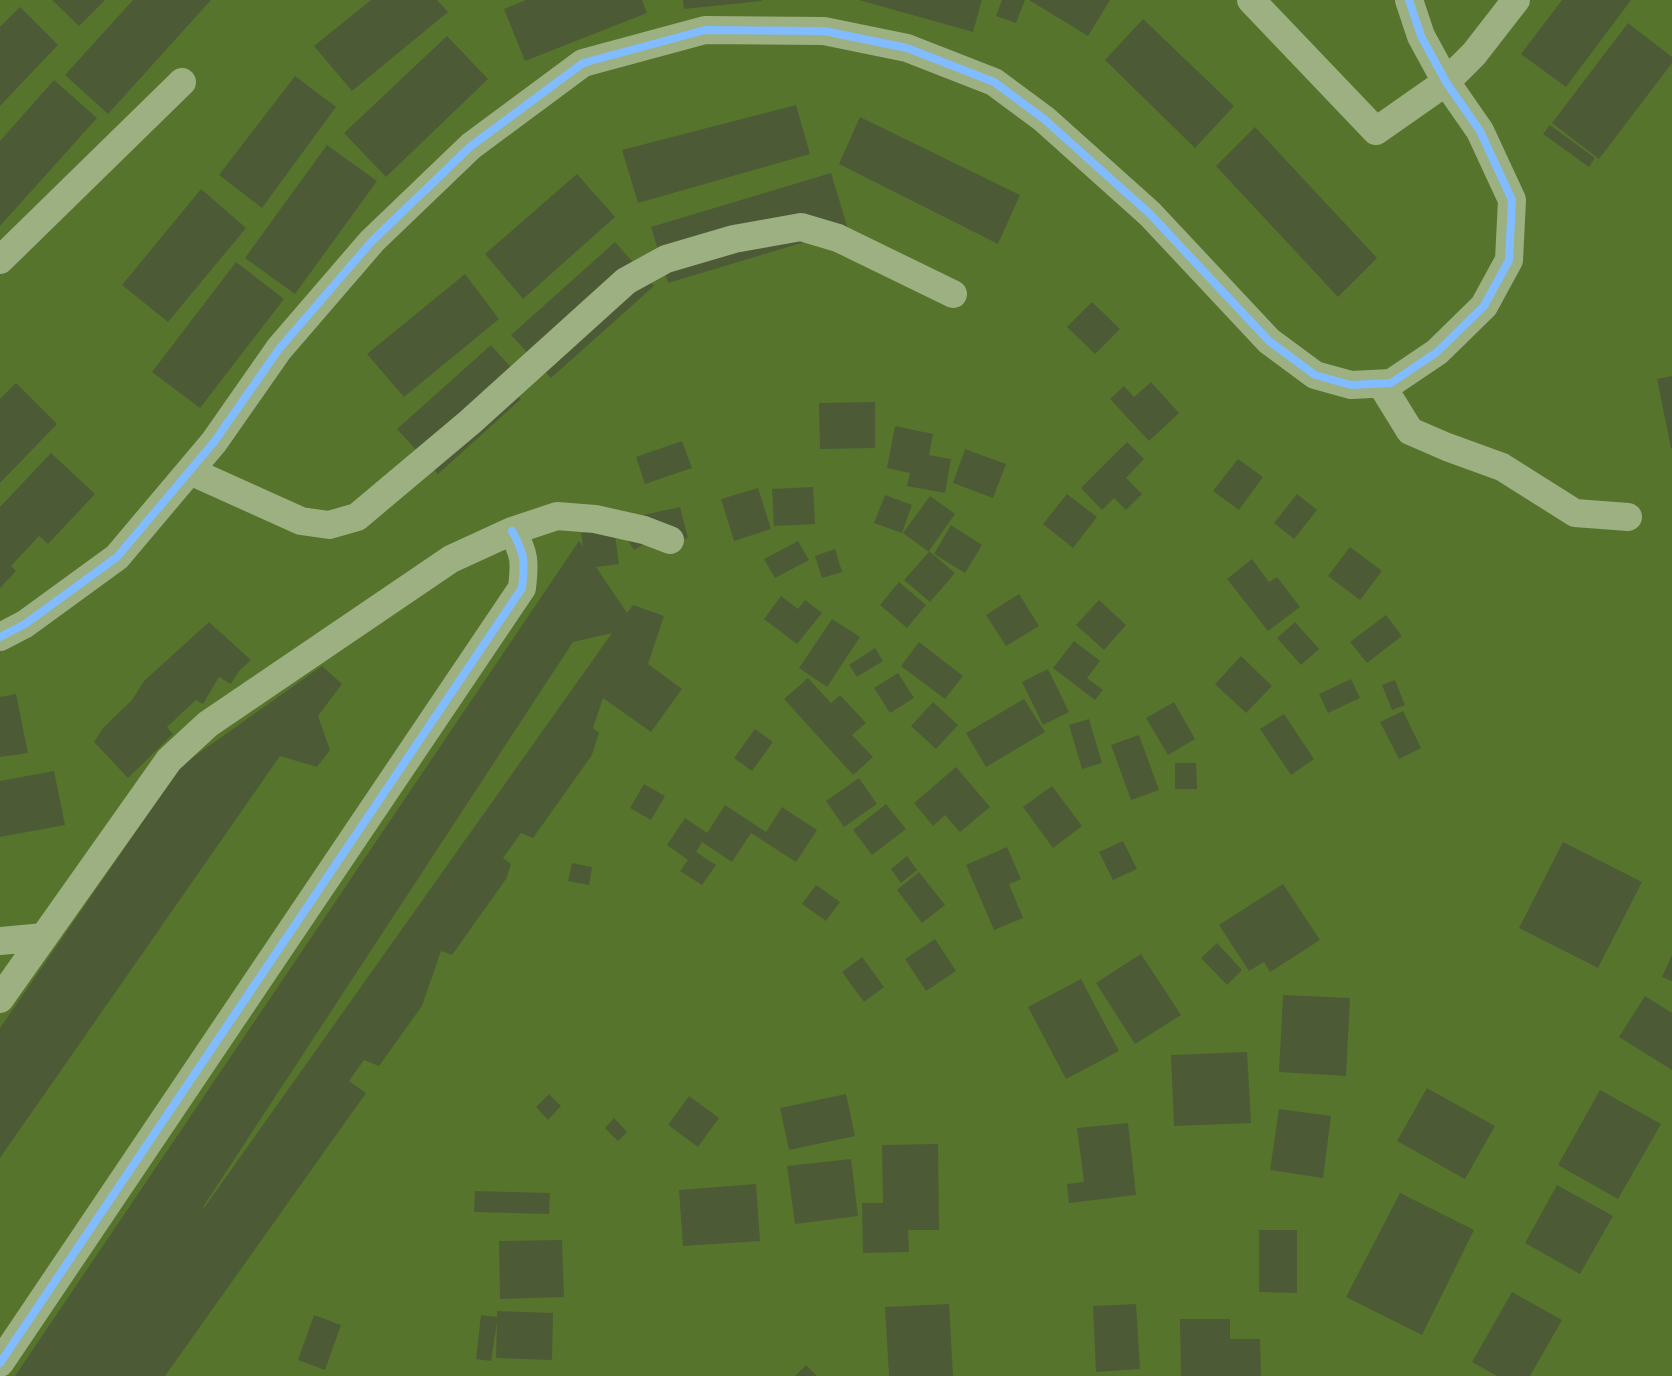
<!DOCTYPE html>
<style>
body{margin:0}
canvas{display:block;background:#56742c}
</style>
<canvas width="1672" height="1376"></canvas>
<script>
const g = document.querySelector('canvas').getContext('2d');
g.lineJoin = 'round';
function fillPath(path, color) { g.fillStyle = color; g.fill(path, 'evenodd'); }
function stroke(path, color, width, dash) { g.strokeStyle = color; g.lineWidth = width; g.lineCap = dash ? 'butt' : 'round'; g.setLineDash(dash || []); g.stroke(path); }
fillPath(new Path2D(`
 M52 0H105L79 26Z
 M133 0H211L108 114 65 75Z
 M371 0H437L448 12 352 91 314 46Z
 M526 0H642L647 13 525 61 504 9Z
 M683 0H762V1L684 9Z
 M859 0H982L973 32Z
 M1002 0H1025L1016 23 996 16Z
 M1029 0H1110L1088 36Z
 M1562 0H1631L1566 87 1521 54Z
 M20 7 58 45 0 106V27Z
 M1143 19 1234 106 1195 148 1105 60Z
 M1628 23 1672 57V63L1599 159 1552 123Z
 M447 36 488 79 386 177 344 133Z
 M295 76 336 107 262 208 219 175Z
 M54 80 97 118 0 226V141Z
 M796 105 810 154 638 203 622 150Z
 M860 117 1020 195 998 244 839 164Z
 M1550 125 1595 158 1589 167 1543 134Z
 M1255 127 1377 258 1338 297 1216 166Z
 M327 145 377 181 295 294 245 258Z
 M831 173 848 229 668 283 651 227Z
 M577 174 615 217 523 299 485 254Z
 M201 189 246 228 168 322 122 285Z
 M615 242 654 286 551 378 511 335Z
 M236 262 284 299 200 408 152 372Z
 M465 274 499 319 404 397 367 354Z
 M1092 302 1120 329 1095 354 1067 327Z
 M491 345 522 380 512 389 521 399 438 474 397 429Z
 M1672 376V448H1671L1657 379Z
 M1151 382 1179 413 1149 441 1110 399 1124 386 1134 397Z
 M16 383 57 424 0 483V399Z
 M875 402V448L820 449 819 403Z
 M895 426 933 434 929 455 951 459 945 493 907 486 910 473 887 468Z
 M682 441 692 468 645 484 636 457Z
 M1127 442 1144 459 1126 478 1142 494 1126 510 1114 498 1102 510 1081 488Z
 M965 449 1006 464 993 498 953 483Z
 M51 453 95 494 48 544 39 536 11 566 16 571 0 588V507Z
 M1238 459 1263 477 1239 510 1213 491Z
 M813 487 815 524 774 526 772 489Z
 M758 488 771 529 734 541 721 499Z
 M1067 494 1097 517 1073 548 1043 524Z
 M1297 494 1317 510 1294 539 1274 523Z
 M885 495 912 505 902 533 874 523Z
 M930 496 955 514 929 551 955 573 930 602 904 580 929 552 903 533Z
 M680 507 688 538 650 547 649 541 634 550 622 531 649 540 643 515Z
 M951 525 982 545 965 573 934 554Z
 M614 528 619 564 596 567 627 613 633 605 664 616 648 664 682 689 651 732 603 698 593 728 599 733 592 755 533 838 521 833 503 858 511 864 506 879 452 955 441 951 422 1006 379 1066 364 1060 349 1081 366 1093 165 1376H15L579 541 583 547 581 533ZM612 633 204 1208 203 1207 573 642Z
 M798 541 809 560 775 578 764 559Z
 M1350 547 1382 571 1360 600 1328 576Z
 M835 549 842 572 822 578 815 556Z
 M1252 559 1269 582 1277 577 1300 607 1268 631 1227 579Z
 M899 582 926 605 907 628 880 605Z
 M1019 594 1039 626 1006 646 986 615Z
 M781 596 798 609 805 600 822 613 797 644 764 619Z
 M1099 600 1126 625 1104 650 1076 625Z
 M1386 615 1402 636 1367 663 1350 642Z
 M832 619 860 637 827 687 799 668Z
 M209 622 251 660 239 671 231 684 219 677 203 704 196 700 167 727 173 734 128 778 94 742 103 728 132 700 144 681Z
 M1295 622 1319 649 1301 665 1277 638Z
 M1074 641 1100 661 1087 678 1103 690 1095 700 1053 668Z
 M919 642 963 676 945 699 901 666Z
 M875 648 883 661 857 677 849 665Z
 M1241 656 1272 686 1246 713 1215 684Z
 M322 666 342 684 318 716 330 750 317 767 280 756 0 1158V1028L182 765Z
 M1048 669 1069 712 1043 725 1022 682Z
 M898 673 914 698 890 713 874 688Z
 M808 678 831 703 840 695 866 723 852 735 873 757 853 775 784 699Z
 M1351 679 1360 698 1328 713 1319 694Z
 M1395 680 1405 705 1392 710 1382 685Z
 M16 694 28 753 0 757V697Z
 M1024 699 1045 732 986 767 966 733Z
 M933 702 958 725 936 749 911 726Z
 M1174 702 1195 739 1168 755 1146 718Z
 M1403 711 1421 748 1399 759 1380 722Z
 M1284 714 1314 759 1291 775 1260 729Z
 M1089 719 1102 763 1082 769 1069 725Z
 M755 729 773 742 752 771 734 758Z
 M1139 735 1159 790 1131 800 1111 745Z
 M1175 763H1196L1197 789H1175Z
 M956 767 990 807 960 832 945 815 933 826 914 803Z
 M54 771 65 825 0 837V781Z
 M859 778 877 804 844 827 826 801Z
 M644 784 665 796 651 820 630 808Z
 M1052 786 1082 826 1053 848 1023 807Z
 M886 804 906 829 872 855 853 830Z
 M725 805 766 832 782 807 817 830 796 862 751 833 732 862 702 842 696 852 716 865 702 885 680 871 688 860 667 845 685 818 707 833Z
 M1123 841 1137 869 1113 880 1099 852Z
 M1563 842 1642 882 1598 968 1519 928Z
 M1007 847 1021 879 1009 884 1023 918 994 930 966 865Z
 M907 856 917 870 901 883 891 869Z
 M572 863 592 867 589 885 568 881Z
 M919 872 945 905 922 923 897 890Z
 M1283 884 1320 940 1270 972 1264 962 1249 971 1219 925Z
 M816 885 840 902 826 921 802 904Z
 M935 939 956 971 926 991 905 959Z
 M1217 943 1242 970 1227 985 1201 958Z
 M1141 954 1181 1015 1135 1044 1096 983Z
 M1672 955V981L1662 977Z
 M862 957 884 987 864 1002 842 972Z
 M1081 979 1119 1051 1066 1079 1028 1007Z
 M1283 995 1350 998 1346 1076 1279 1072Z
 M1645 996 1672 1013V1070L1619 1037Z
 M1247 1052 1251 1123 1174 1126 1171 1055Z
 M1427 1088 1495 1126 1465 1179 1397 1141Z
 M1600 1090 1661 1124 1618 1199 1558 1165Z
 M549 1094 561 1106 548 1120 536 1107Z
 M846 1094 855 1136 789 1150 780 1108Z
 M689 1096 719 1118 698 1147 668 1125Z
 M1279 1109 1331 1116 1323 1178 1270 1170Z
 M614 1118 627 1132 618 1141 605 1128Z
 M1128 1123 1136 1195 1069 1203 1067 1184 1084 1182 1077 1128Z
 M938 1144 939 1230H908L909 1252 863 1253 862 1203H883L882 1145Z
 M851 1159 858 1216 795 1224 787 1166Z
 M756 1184 760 1241 683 1246 679 1190Z
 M1557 1185 1613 1216 1580 1274 1525 1243Z
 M475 1191 550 1193 549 1214 474 1212Z
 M1400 1193 1474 1230 1422 1335 1346 1297Z
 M1259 1230H1297V1293L1259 1292Z
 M562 1240 564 1297 500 1299 499 1241Z
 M1512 1292 1562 1320 1530 1376H1497L1472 1362Z
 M949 1304 953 1376H889L885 1307Z
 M1136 1304 1140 1369 1096 1372 1093 1306Z
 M497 1311 553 1313 552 1360 496 1358 497 1322 491 1361 476 1359 481 1315 497 1317Z
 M314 1315 341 1325 325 1370 298 1360Z
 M1180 1319H1230V1339H1260L1261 1376H1181Z
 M806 1365 817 1376H795Z`), '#4c5b36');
stroke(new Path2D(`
 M1251 0 1376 131 1446 82 1474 54 1516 0
 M0 260 182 82
 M1381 384 1410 431 1447 447 1502 467 1575 513 1628 517
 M190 471 301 521 329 525 357 517 470 422 626 281 666 259 734 239 801 227 838 238 953 294
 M0 637 25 624 117 557 214 442 279 349 372 241 471 146 583 63 705 30 824 31 907 48 994 82 1044 119 1150 214 1269 341 1315 375 1351 385 1391 383 1437 352 1484 306 1509 260 1512 200 1480 131 1446 82 1421 36 1409 0
 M0 941 44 937
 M0 999 169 760 208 724 451 559 512 531 557 516 595 519 644 530 670 540
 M0 1363 522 588C525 562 525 554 512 531`), '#9db081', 28);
stroke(new Path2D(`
 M0 637 25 624 117 557 214 442 279 349 372 241 471 146 583 63 705 30 824 31 907 48 994 82 1044 119 1150 214 1269 341 1315 375 1351 385 1391 383 1437 352 1484 306 1509 260 1512 200 1480 131 1446 82 1421 36 1409 0
 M0 1363 522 588C525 562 525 554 512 531`), '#80bcff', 8);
</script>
